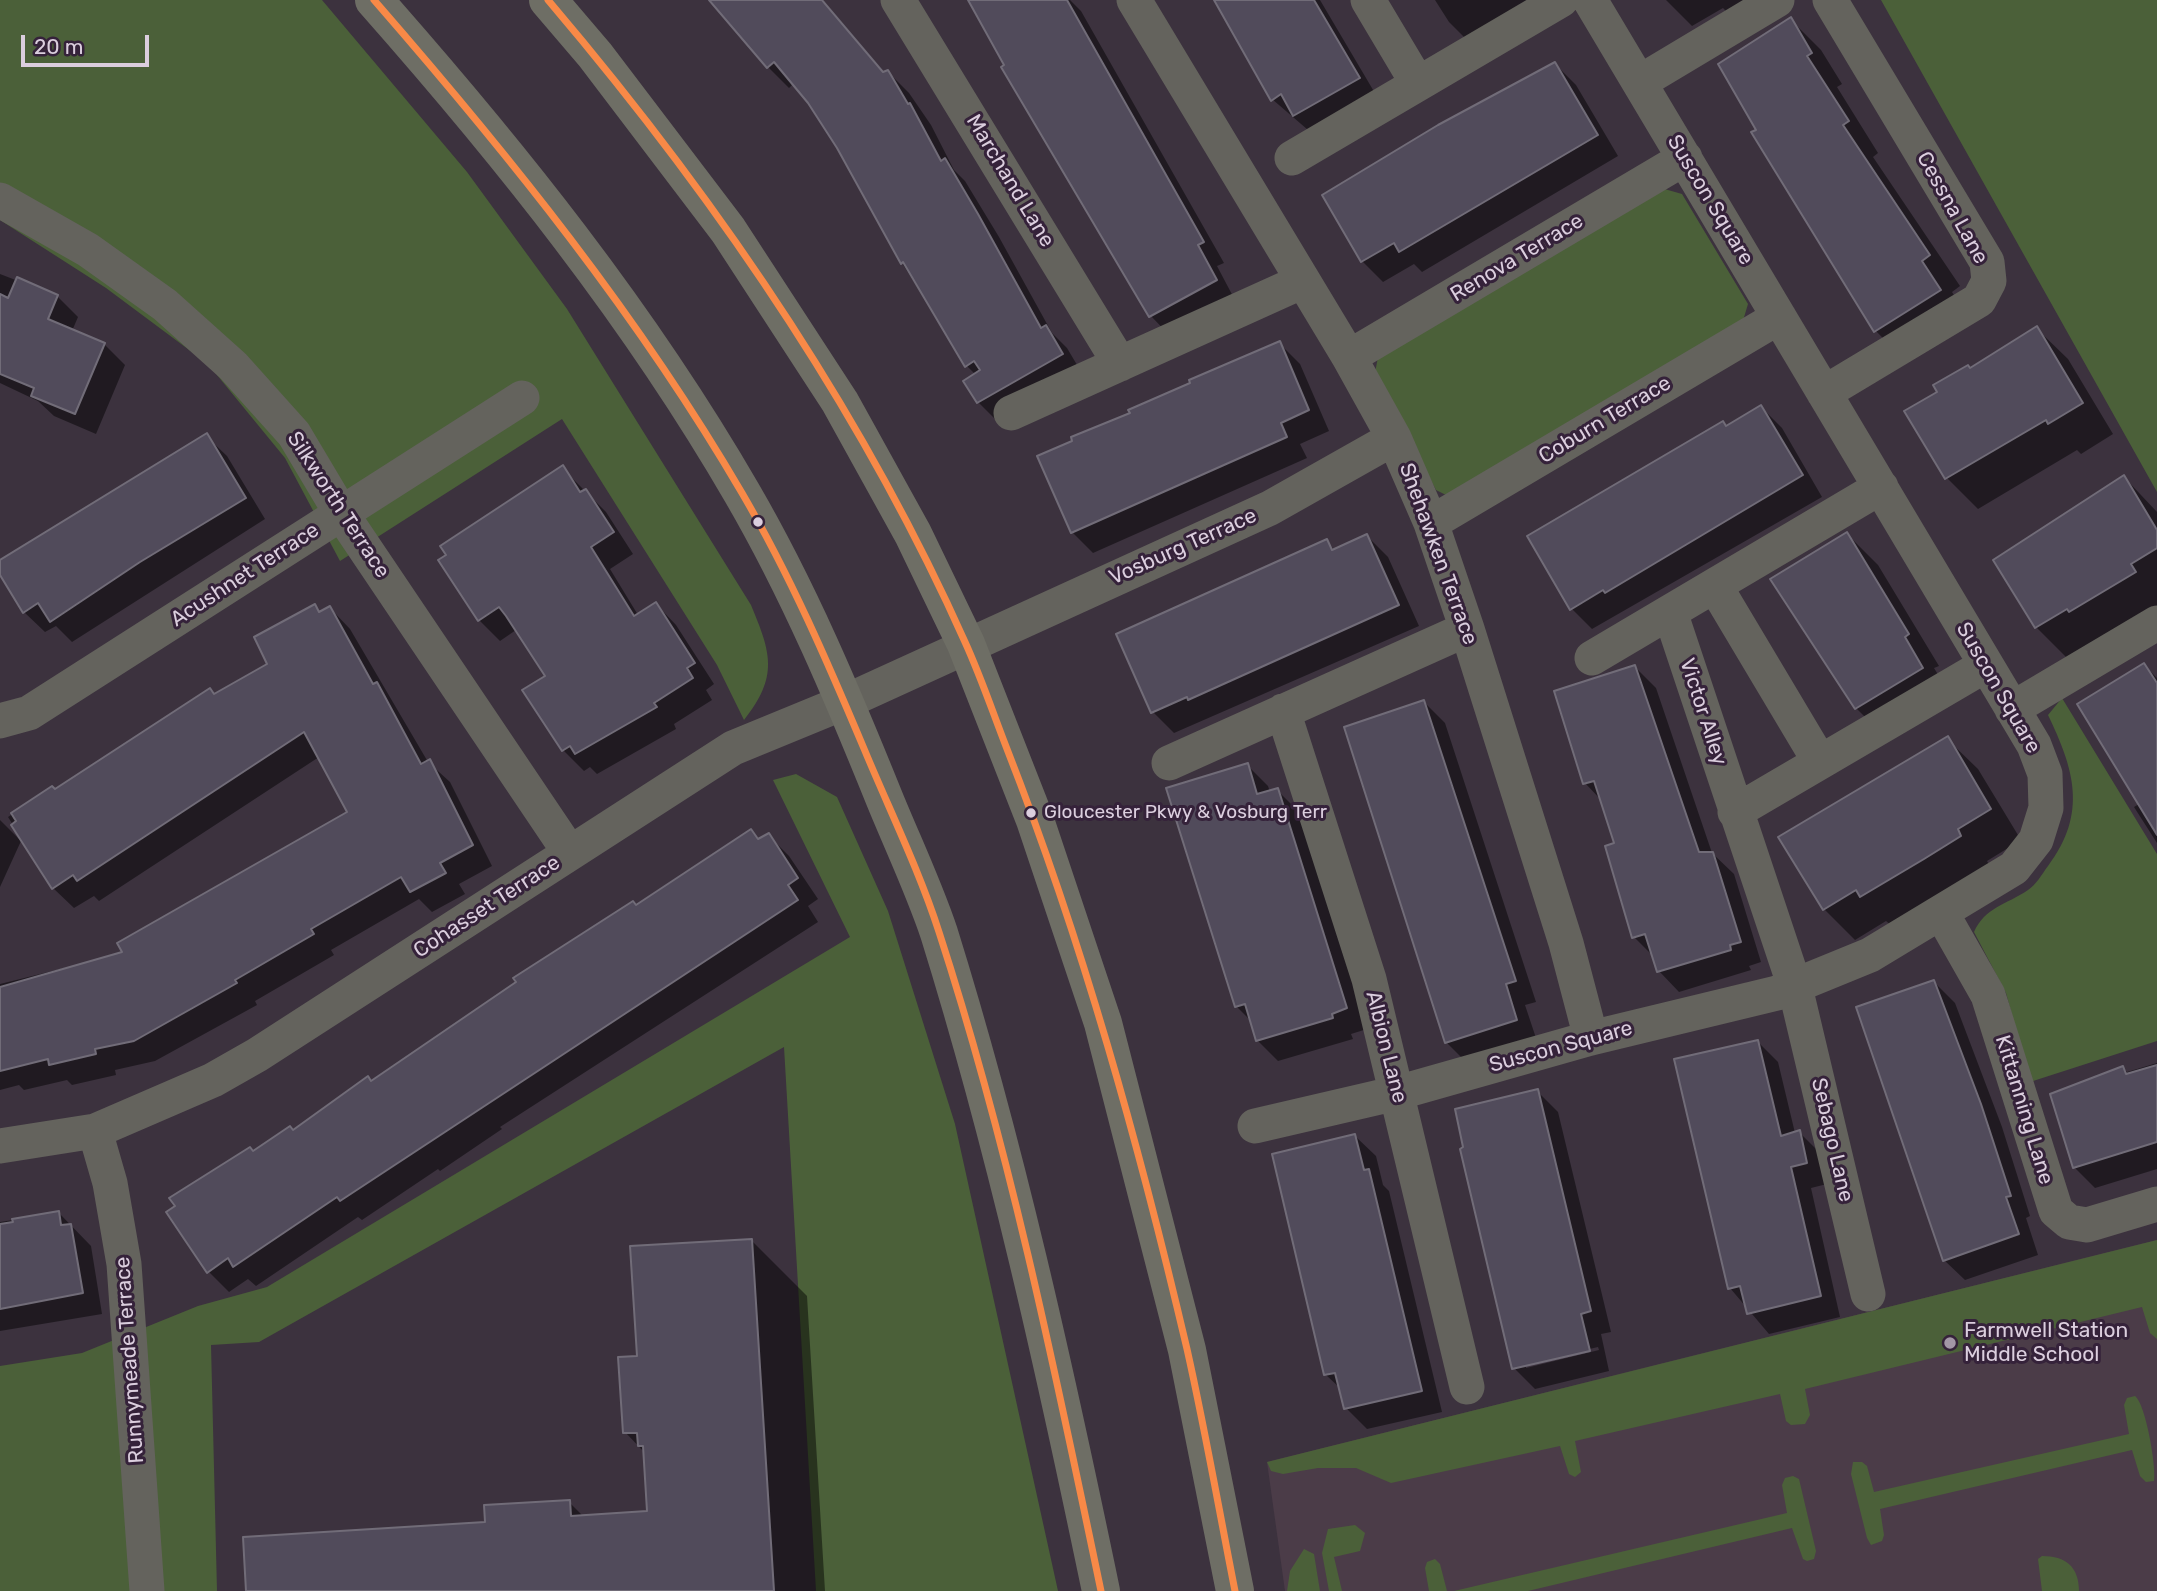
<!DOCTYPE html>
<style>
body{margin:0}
#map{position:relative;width:2157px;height:1591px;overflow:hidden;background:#3c323e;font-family:Rubik,sans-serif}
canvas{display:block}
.scale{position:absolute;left:21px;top:35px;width:128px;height:32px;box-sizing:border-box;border:4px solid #dbcede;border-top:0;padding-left:9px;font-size:21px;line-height:24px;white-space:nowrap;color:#dbcede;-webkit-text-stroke:5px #35223a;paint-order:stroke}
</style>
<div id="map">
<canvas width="2157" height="1591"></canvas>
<div class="scale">20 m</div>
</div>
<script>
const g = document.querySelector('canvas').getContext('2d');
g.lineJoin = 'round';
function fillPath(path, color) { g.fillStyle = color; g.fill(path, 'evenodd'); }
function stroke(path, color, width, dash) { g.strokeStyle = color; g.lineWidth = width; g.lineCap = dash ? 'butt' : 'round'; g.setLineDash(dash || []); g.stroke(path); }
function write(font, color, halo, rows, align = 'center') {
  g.font = font + ' Rubik,sans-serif'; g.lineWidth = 6; g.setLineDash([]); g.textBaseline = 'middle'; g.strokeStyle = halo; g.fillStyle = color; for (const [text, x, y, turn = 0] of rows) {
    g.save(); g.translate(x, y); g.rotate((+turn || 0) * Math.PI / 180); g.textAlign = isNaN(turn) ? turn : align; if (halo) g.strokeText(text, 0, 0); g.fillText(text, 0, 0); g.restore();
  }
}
fillPath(new Path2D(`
 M2157 1240V1591H1285L1267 1462Z`), '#4b3c48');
fillPath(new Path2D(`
 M0 0H322L467 172 567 309 751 605C771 653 779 676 744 720L717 665 562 419 340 561 285 458 208 364 106 288 0 220Z
 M1881 0H2157V492Z
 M1661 188 1682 194 1748 304 1742 324 1448 496 1436 490 1375 373 1378 357Z
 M2062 698 2157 854V1041L2030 1082 2006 993 1974 932C1985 907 2006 905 2028 890 2036 885 2042 874 2048 866 2088 813 2074 769 2048 715Z
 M796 774 837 797 888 911 955 1124 1058 1591H816L784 1047 259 1342 211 1345 217 1591H0V1366L82 1353 198 1306 267 1287 850 937 773 780Z
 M2157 1240V1339L2150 1333 2142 1307 1805 1389 1810 1415 1805 1424 1791 1425 1786 1421 1780 1394 1575 1441 1581 1472 1575 1477 1569 1474 1560 1446 1391 1483 1356 1468H1318L1283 1474 1271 1471 1267 1462Z
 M2135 1396C2146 1404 2157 1470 2154 1481L2146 1482 2140 1476 2132 1450 1880 1509 1884 1535 1882 1541 1871 1545 1867 1538 1851 1474 1853 1462H1862L1867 1466 1874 1492 2129 1434 2124 1405 2127 1398Z
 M1793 1476 1799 1479 1816 1551 1814 1559 1807 1561 1803 1559 1792 1528 1528 1591H1454L1787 1513 1782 1485 1785 1478Z
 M1355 1525 1365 1533 1360 1551 1334 1557 1342 1591H1329L1322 1553 1328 1529Z
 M1304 1549 1314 1554 1320 1591H1287L1290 1571Z
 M2042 1556C2066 1556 2079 1567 2079 1591H2042L2038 1559Z
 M1435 1559 1440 1564 1447 1591H1429L1425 1568 1427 1562Z`), '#4b6039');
fillPath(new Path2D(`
 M712 0H823L885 73 888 72 909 93 931 125 954 170 965 181 999 237 1052 333 1067 348 1083 375 999 423 978 402 976 375 967 366 902 263 839 147 794 83 789 88 768 67Z
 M970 0H1070L1081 11 1224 263 1217 266 1236 302 1171 337 1151 316Z
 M1214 0H1320L1379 100 1315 136 1272 99Z
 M1435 0H1541L1480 53 1449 22Z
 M1666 0H1755L1730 15 1723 8 1692 26Z
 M1790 19 1821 50 1842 84 1837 87 1878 153 1873 157 1960 286 1952 292 1970 321 1906 362 1876 331Z
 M1555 64 1576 85 1618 156 1422 272 1414 264 1383 282 1362 261Z
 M0 274 57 296 78 317 72 331 104 344 125 365 96 434 54 416 38 401 0 383Z
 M2037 329 2068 359 2113 434 2081 454 2077 450 1978 509 1947 478 1971 370Z
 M1279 343 1300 364 1329 431 1300 444 1307 458 1093 553 1072 532 1133 414Z
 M1761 407 1782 428 1822 497 1592 629 1572 609 1723 423 1728 427Z
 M206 436 227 456 265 519 72 642 56 626 45 632 24 612 0 572V562Z
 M562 468 606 512 633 554 610 569 638 615 656 604 676 625 714 684 706 690 712 700 674 724 676 729 597 774 590 767 584 771 563 750 547 676 516 630 500 641 479 620Z
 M2124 477 2157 512V608L2067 658 2036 627Z
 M1847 534 1878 565 1939 666 1934 668 1953 699 1887 739 1856 708Z
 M1367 536 1388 557 1419 626 1174 733 1153 712 1326 542 1335 550Z
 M314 606 321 613 330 608 350 629 428 762 450 782 492 866 459 884 465 894 432 912 419 899 331 950 334 955 255 1001 257 1005 155 1061 115 1070 116 1075 72 1085 67 1080 24 1090 19 1085 0 1090V984L125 953 349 813 319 757 99 901 94 896 74 908 53 888 8 817 52 788 55 791 270 664Z
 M2144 665 2157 678V843L2134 807 2139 804Z
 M1635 667 1656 688 1712 853 1734 874 1761 962 1749 966 1751 970 1679 992 1659 971 1654 957 1634 937 1617 845 1602 801 1585 783Z
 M1424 702 1445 723 1536 1002 1525 1005 1537 1041 1467 1063 1446 1042Z
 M1947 739 1978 769 2021 840 1987 861 1991 868 1892 926 1886 921 1855 940 1824 909Z
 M1247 765 1268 786 1270 792 1277 790 1298 811 1367 1029 1351 1034 1353 1039 1278 1061 1257 1040 1252 1022 1236 1006Z
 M0 820 21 841 0 887Z
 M751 831 760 840 768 835 789 856 818 899 808 906 818 922 500 1127 502 1129 440 1171 438 1169 362 1220 358 1217 256 1286 248 1279 229 1292 208 1271 254 1153 294 1132 371 1082Z
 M1934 982 1955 1003 2002 1127 2030 1216 2026 1218 2038 1255 1965 1280 1944 1260Z
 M1758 1042 1778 1062 1795 1133 1799 1132 1820 1153 1827 1184 1811 1188 1840 1317 1769 1334 1730 1288Z
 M2157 1063V1169L2095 1188 2075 1168 2052 1095 2123 1068 2127 1072Z
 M1537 1091 1558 1112 1611 1332 1601 1334 1609 1371 1535 1389 1514 1368ZM1598 1347 1599 1350 1526 1368V1364Z
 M1355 1136 1376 1156 1383 1185 1389 1191 1442 1412 1367 1429 1346 1408 1342 1390 1325 1374Z
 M59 1213 91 1246 102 1314 0 1331V1222Z
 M752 1241 807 1296 825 1591H248L569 1502 584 1517 648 1513 645 1453 625 1432 639 1357Z`), '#0007');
const building = new Path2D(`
 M709 0H822L883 72 888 70 908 104 910 103 941 161 945 158 978 214 1041 328 1046 325 1063 354 977 403 963 381 980 370 974 361 965 367 903 262 901 264 837 148 808 103 774 62 767 68Z
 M968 0H1067L1204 242 1198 245 1217 280 1149 317 1001 67 1004 65Z
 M1214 0H1314L1360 78 1293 116 1281 94 1271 101Z
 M1791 17 1812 53 1807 56 1849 121 1843 125 1930 255 1922 261 1941 290 1874 332 1751 132 1756 130 1718 64Z
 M1555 62 1598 135 1399 252 1394 243 1361 262 1322 195 1438 125Z
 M17 277 58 295 48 319 105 343 75 414 31 396 34 388 0 374V294L8 298Z
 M2037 326 2083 403 2048 424 2046 420 1945 479 1904 411 1937 392 1933 385 1968 365 1970 368Z
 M1280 341 1309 410 1281 423 1287 437 1071 533 1037 456 1072 441 1071 437 1130 413 1128 410 1190 383 1189 380Z
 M1761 405 1803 475 1605 593 1603 590 1570 610 1527 536 1723 421 1726 426Z
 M207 433 246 498 140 562 50 622 38 603 23 613 0 575V560Z
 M563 465 580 492 586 489 614 532 591 547 634 616 656 602 695 663 687 668 693 678 654 703 657 707 575 754 570 746 562 751 522 690 545 676 506 616 499 607 478 621 438 560 446 555 440 546Z
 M2124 475 2157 530V548L2131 564 2136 572 2069 612 2067 609 2035 628 1993 560Z
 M1847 532 1909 634 1905 637 1923 668 1855 709 1770 579Z
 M1367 534 1399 605 1188 700 1187 697 1151 713 1116 634 1327 539 1332 550Z
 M315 604 319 612 330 606 373 684 377 682 421 764 430 759 473 845 440 863 446 873 410 892 401 877 311 929 314 934 235 980 237 983 134 1041 95 1049 96 1054 49 1065 48 1059 0 1071V987L122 952 117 943 347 812 304 732 77 881 73 875 52 889 11 825 16 821 11 813 52 786 55 789 210 688 214 694 267 664 254 637Z
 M2144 663 2157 683V835L2077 704Z
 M1635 665 1699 852H1713L1741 942 1730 945 1731 950 1657 972 1645 934 1632 938 1605 846 1614 843 1594 781 1583 784 1554 691Z
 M1424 700 1516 981 1506 984 1517 1020 1445 1043 1344 727Z
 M1948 736 1991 809 1958 829 1961 836 1924 859 1860 897 1856 890 1823 910 1778 837Z
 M1248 763 1257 794 1278 788 1347 1008 1332 1014 1333 1018 1256 1041 1245 1004 1235 1007 1166 788Z
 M751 829 758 839 769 833 798 878 788 885 798 900 340 1201 337 1197 233 1267 228 1258 207 1273 166 1212 175 1206 169 1198 250 1147 253 1151 290 1126 293 1130 368 1076 371 1081 516 982 513 978 633 901 636 905Z
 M1934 980 1981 1104 2011 1196 2006 1197 2019 1234 1943 1261 1856 1007Z
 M1758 1040 1781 1136 1800 1130 1807 1163 1791 1167 1821 1296 1747 1314 1740 1286 1728 1289 1674 1059Z
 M2157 1065V1142L2073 1168 2050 1094 2123 1066 2126 1074Z
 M1538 1089 1591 1311 1581 1314 1590 1351 1512 1369 1460 1149 1463 1147 1455 1109Z
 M1355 1134 1364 1170 1369 1169 1422 1391 1344 1409 1335 1373 1324 1375 1272 1154Z
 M59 1211 61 1225 71 1224 83 1293 0 1309V1224L13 1222 12 1219Z
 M752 1239 774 1591H246L243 1537 485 1522 484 1505 570 1500 571 1516 647 1511 643 1446H638L637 1433H623L618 1357 637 1356 630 1246Z`);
fillPath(building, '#514b5b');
stroke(building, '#716c78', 2);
stroke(new Path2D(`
 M898 0 1120 364
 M1134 0 1349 357 1394 438 1431 523 1467 629 1566 943 1591 1038
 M1368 0 1418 84
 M1640 82 1777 0
 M1292 158 1561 0
 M0 200 88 250 165 305 233 366 294 434 341 513 570 853
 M1349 357 1685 158
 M1824 393 1979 300 1989 281 1987 262 1830 0
 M1011 413 1303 281
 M1431 523 1779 317
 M1715 586 1820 762
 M1670 612 1795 987 1868 1294
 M1592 658 1881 487
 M2012 709 2157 623
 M1283 711 1369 979 1467 1387
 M0 721 29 713 522 398
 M1169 763 1467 629
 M1735 812 1986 665
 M1942 914 1988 995 2056 1211 2069 1222 2087 1225 2157 1204
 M1255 1126 1397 1093 1591 1038 1777 993 1870 955 2014 868 2036 840 2046 808 2045 774 2034 745 1590 0
 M95 1131 110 1183 124 1264 147 1591
 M0 1146 95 1131 213 1080 257 1055 733 748 845 702 1270 508 1394 438`), '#64635d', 35);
stroke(new Path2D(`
 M374 0C510 154 639 315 742 493 799 591 843 696 885 800 903 844 924 888 939 933 1006 1148 1055 1370 1101 1591
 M548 0 595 55 728 230 840 402 913 534 966 644 1035 820 1103 1023 1187 1350 1235 1591`), '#6e6e65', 38);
stroke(new Path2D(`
 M374 0C509 155 638 315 742 493 790 575 828 663 865 751 890 811 919 870 939 932 1009 1147 1055 1370 1101 1591
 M548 0C713 194 861 409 965 642 981 677 993 713 1007 749 1083 943 1139 1145 1187 1349 1205 1429 1219 1510 1235 1591`), '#f88947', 7);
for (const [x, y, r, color] of [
 [758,522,6,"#dbcede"],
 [1031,813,6,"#dbcede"],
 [1950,1343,7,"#a397a6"]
]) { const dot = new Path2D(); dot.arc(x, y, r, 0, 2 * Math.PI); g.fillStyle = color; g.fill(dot); stroke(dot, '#35223a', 2.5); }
write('19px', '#dbcede', '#35223a', [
 ["Gloucester Pkwy & Vosburg Terr",1044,813]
], 'left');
write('21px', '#dbcede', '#35223a', [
 ["Marchand Lane",1010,181,59],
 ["Suscon Square",1710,200,59],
 ["Cessna Lane",1952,208,61],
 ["Renova Terrace",1517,258,-31],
 ["Coburn Terrace",1605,420,-31],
 ["Silkworth Terrace",338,505,57],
 ["Vosburg Terrace",1183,547,-24],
 ["Shehawken Terrace",1438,554,70],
 ["Acushnet Terrace",245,575,-33],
 ["Suscon Square",1998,688,60],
 ["Victor Alley",1703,712,72],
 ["Cohasset Terrace",487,907,-33],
 ["Albion Lane",1386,1047,76],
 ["Suscon Square",1561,1047,-15],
 ["Kittanning Lane",2024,1110,73],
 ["Sebago Lane",1832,1140,77],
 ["Runnymeade Terrace",130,1360,-94]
]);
write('21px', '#dbcede', '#35223a', [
 ["Farmwell Station",1964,1331],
 ["Middle School",1964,1355]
], 'left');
</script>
